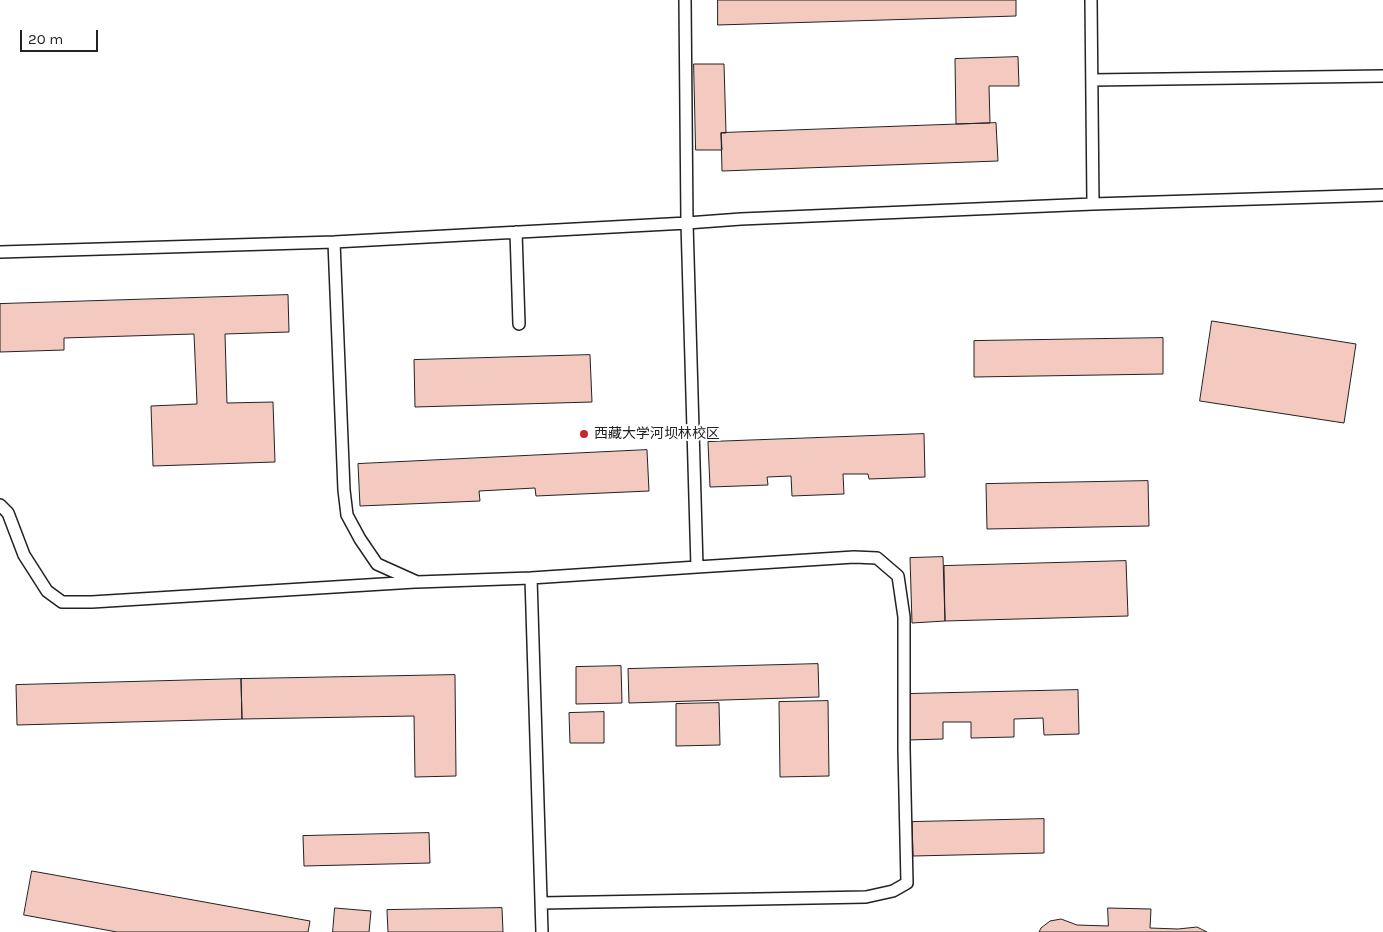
<!DOCTYPE html>
<meta charset="utf-8">
<style>
body{margin:0}
#map{position:relative;width:1383px;height:932px;overflow:hidden;background:#fff;font-family:Karla,sans-serif}
canvas{display:block}
.scale{position:absolute;left:20px;top:30px;width:78px;height:22px;box-sizing:border-box;border:2px solid #222;border-top:0;padding-left:6px;font-size:15px;line-height:18px;white-space:nowrap;color:#222;-webkit-text-stroke:4px #fff;paint-order:stroke}
</style>
<div id="map">
<canvas width="1383" height="932"></canvas>
<div class="scale">20 m</div>
</div>
<script>
const g = document.querySelector('canvas').getContext('2d');
g.lineJoin = 'round';
function fillPath(path, color) { g.fillStyle = color; g.fill(path, 'evenodd'); }
function stroke(path, color, width, dash) { g.strokeStyle = color; g.lineWidth = width; g.lineCap = dash ? 'butt' : 'round'; g.setLineDash(dash || []); g.stroke(path); }
function write(font, color, halo, rows, align = 'center') {
  g.font = font + ' Karla,"Noto Sans SC",sans-serif'; g.lineWidth = 4; g.setLineDash([]); g.textBaseline = 'middle'; g.strokeStyle = halo; g.fillStyle = color; for (const [text, x, y, turn = 0] of rows) {
    g.save(); g.translate(x, y); g.rotate((+turn || 0) * Math.PI / 180); g.textAlign = isNaN(turn) ? turn : align; if (halo) g.strokeText(text, 0, 0); g.fillText(text, 0, 0); g.restore();
  }
}
const building = new Path2D(`
 M718 0H1016V16L718 25Z
 M1018 57 1019 86H989L990 123 956 124 955 59Z
 M694 64H724L726 133H721L722 150H696Z
 M996 123 998 161 722 171 721 133Z
 M288 295 289 332 225 334 227 403 273 402 275 462 153 466 151 406 197 404 194 334 64 338V350L0 352V304Z
 M1212 321 1356 344 1344 423 1200 401Z
 M1163 338V374L974 377V341Z
 M590 355 592 402 415 407 414 360Z
 M924 434 925 477 869 479 868 474H843L844 494 792 496 791 476 767 477 768 485 710 487 708 442Z
 M647 450 649 491 536 496 535 488 479 491 480 501 360 506 358 464Z
 M1148 481 1149 526 987 529 986 484Z
 M943 557 945 621 912 623 910 558Z
 M1126 561 1128 616 945 621 944 566Z
 M818 664 819 697 629 703 628 669Z
 M621 666 622 703 576 704V667Z
 M455 675 456 776 415 777 414 716 242 719 241 679Z
 M241 679 242 719 17 725 16 685Z
 M1078 690 1079 734 1044 735 1043 718 1014 719V737L971 738V722H943V739L908 740 907 694Z
 M828 701 829 776 780 777 779 702Z
 M719 703 720 745 676 746V704Z
 M604 712V743H570L569 713Z
 M1044 819V853L913 856 912 822Z
 M429 833 430 863 304 866 303 836Z
 M32 871 310 921 308 932H117L24 915Z
 M335 908 371 911 369 932H333Z
 M502 908 503 932H388L387 910Z
 M1108 908 1151 909 1150 928 1178 929 1197 927 1207 932H1039L1041 928 1050 921 1061 919 1077 925 1108 926Z`);
fillPath(building, '#f3c9c0');
stroke(building, '#222', 1);
const service = new Path2D(`
 M1091 0 1093 204
 M1092 80 1383 76
 M516 232 519 324
 M334 242 344 490 347 515 360 539 377 564 417 582 531 578
 M0 252 334 242 687 223 741 219 1093 204 1383 195
 M0 505 8 513 24 555 47 591 62 602H92L415 582
 M541 903 866 897 893 891 907 883 904 749V617L898 576 877 558 854 557 697 567
 M542 932 531 578 697 567 687 223 685 0`);
stroke(service, '#222', 14);
stroke(service, '#fff', 11);
for (const [x, y, r, color] of [
 [584,434,5,"#c62828"]
]) { const dot = new Path2D(); dot.arc(x, y, r, 0, 2 * Math.PI); g.fillStyle = color; g.fill(dot); stroke(dot, '#fff', 2); }
write('14px', '#222', '#fff', [
 ["西藏大学河坝林校区",594,434]
], 'left');
</script>
